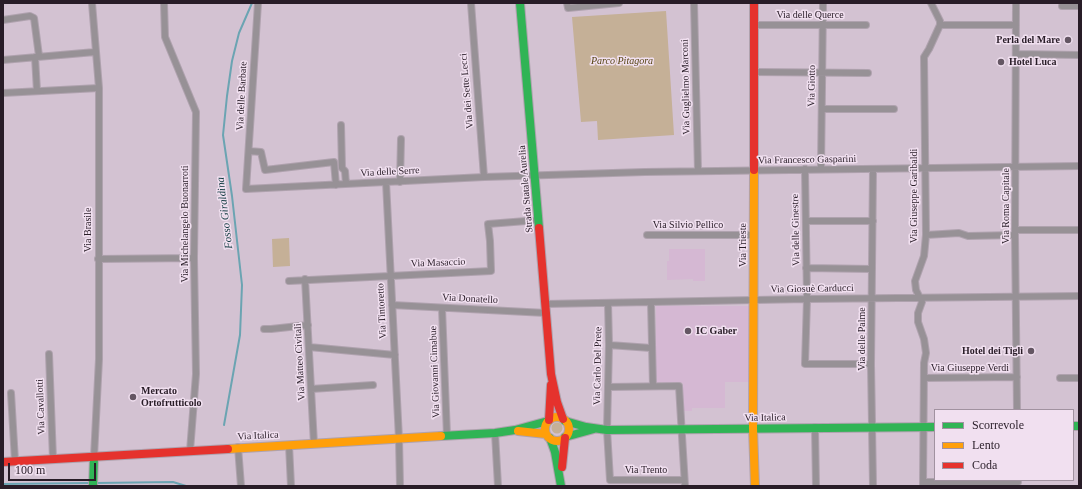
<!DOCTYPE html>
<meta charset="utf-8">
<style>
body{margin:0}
#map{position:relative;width:1082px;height:489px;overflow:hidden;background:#d3c2d2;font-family:"Times New Roman",serif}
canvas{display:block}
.frame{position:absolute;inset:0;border:4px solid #281c27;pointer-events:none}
.legend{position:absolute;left:934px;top:409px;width:140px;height:72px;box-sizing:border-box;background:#f1e0f0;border:1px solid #a192a0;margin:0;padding:5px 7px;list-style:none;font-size:12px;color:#281c27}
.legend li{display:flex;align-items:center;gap:8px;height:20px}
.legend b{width:20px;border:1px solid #a192a0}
.scale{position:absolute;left:8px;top:463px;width:88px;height:18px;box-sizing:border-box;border:2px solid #281c27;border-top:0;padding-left:5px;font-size:12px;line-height:14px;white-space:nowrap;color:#281c27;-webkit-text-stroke:3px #f1e0f0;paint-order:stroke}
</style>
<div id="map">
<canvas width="1082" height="489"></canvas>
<div class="frame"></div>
<ul class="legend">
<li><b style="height:5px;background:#30b455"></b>Scorrevole</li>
<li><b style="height:5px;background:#ff9f0a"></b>Lento</li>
<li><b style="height:5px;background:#e5322d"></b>Coda</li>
</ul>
<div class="scale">100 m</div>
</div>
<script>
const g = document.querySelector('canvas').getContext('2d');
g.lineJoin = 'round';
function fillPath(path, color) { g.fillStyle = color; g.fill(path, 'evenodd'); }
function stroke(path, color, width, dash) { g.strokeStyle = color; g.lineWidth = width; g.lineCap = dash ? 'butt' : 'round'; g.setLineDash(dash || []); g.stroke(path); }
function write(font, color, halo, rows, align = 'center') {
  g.font = font + ' "Times New Roman",serif'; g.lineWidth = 3; g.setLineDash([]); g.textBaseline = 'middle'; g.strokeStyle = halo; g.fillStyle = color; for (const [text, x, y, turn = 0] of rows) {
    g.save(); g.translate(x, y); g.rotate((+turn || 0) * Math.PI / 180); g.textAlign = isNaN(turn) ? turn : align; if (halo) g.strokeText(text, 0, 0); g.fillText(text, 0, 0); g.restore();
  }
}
fillPath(new Path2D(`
 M669 249H705V281H693V279L667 280V261H669Z
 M656 306H750V382H725V408H692V411H683V383H656Z`), '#d5b8d3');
fillPath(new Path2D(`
 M666 11 674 135 598 140 597 121 581 122 572 17Z
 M289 238 290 266 273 267 272 239Z
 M551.5 428a5.5 5.5 0 1 1 11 0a5.5 5.5 0 1 1-11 0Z`), '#c5b097');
stroke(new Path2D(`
 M224 425 240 335 242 285 232 196 223 135 227 96 232 61 239 33 252 3
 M96 483 173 482 186 486
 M3 484 92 483`), '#6ba4b2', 2);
const street = new Path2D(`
 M92 3 99 88V359L94 457
 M164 3 165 37 196 112 194 258 196 374 190 451
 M258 3 246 189 484 177 645 172 1079 166
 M471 3 484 177
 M567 3 568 8 619 3
 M694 3 698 171
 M1016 3 1015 235 1017 410
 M1062 6H1079
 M3 20 30 16 34 18 39 56
 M753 25H866
 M940 25H1016
 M1016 54 1079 55
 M35 57 37 91
 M3 60 95 52
 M754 72 868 73
 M3 93 99 88
 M822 109H894
 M341 125 342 168 345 171 346 184
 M249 151 261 152 265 170 334 162 336 185
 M805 169 807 299 805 364H871
 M821 169 823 3
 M873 169 871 364 873 486
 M386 182 399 439 400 486
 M400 182 401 139
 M806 221H873
 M1016 230H1079
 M647 235H753
 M926 235 959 233 968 236 1015 235
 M98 259 194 258
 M806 268 872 269
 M305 279 314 444
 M289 281 491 271 490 241 488 224 539 220
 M651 302 653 386
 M608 303 609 345 607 430 610 480H684
 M545 304 807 299 1079 296
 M392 305 546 313
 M442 308 447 436
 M264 329H271L308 325
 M609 345 651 348
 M309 347 395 355
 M49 354 53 459
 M924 378 1017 377
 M1060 378H1079
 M608 387 679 386 685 486
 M311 389 373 385
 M11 393 15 461
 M815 427 816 486
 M495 433 498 486
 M289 445 291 486
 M238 447 241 486
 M923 482H1018
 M923 486 924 363 926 353 924 339 918 322V313L922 302 916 290 915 281 924 256 926 235 924 57 929 49 940 25V21L931 3`);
const fast = new Path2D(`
 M520 3 539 228
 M565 421 586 427 607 430 935 427
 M1073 426H1079
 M441 436 495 433 515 430 548 421
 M565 437 594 429
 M550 438 555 452 561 486
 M93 486 94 457`);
const slow = new Path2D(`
 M754 170 753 428 755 486
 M545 429a12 12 0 1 1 24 0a12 12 0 1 1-24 0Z
 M518 431 546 434
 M228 449 441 436`);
const jam = new Path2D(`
 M754 170V3
 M539 228 551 374 557 402 563 419
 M549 420 551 385
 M3 462 228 449
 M562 467 565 438`);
stroke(street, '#afa2ae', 8);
stroke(fast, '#afa2ae', 10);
stroke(slow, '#afa2ae', 10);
stroke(jam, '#afa2ae', 10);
stroke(street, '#979196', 6);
stroke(fast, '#30b455', 8);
stroke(slow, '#ff9f0a', 8);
stroke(jam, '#e5322d', 8);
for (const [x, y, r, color] of [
 [1068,40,4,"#645663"],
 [1001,62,4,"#645663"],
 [688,331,4,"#645663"],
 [1031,351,4,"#645663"],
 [133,397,4,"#645663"]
]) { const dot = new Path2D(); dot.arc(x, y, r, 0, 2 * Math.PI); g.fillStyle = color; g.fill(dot); stroke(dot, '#f1e0f0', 1.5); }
write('10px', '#281c27', '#f1e0f0', [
 ["Via delle Querce",810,15],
 ["Via Giotto",812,86,-89],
 ["Via Guglielmo Marconi",686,87,-91],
 ["Via dei Sette Lecci",467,91,-95],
 ["Via delle Barbate",242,96,-87],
 ["Via Francesco Gasparini",807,160,-1],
 ["Via delle Serre",390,172,-3],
 ["Strada Statale Aurelia",526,189,-95],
 ["Via Giuseppe Garibaldi",914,196,-90],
 ["Via Roma Capitale",1006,206,-90],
 ["Via Michelangelo Buonarroti",185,224,-90],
 ["Via Silvio Pellico",688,225],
 ["Via Brasile",88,230,-90],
 ["Via delle Ginestre",796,230,-91],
 ["Via Trieste",743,245,-90],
 ["Via Masaccio",438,263,-2],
 ["Via Giosuè Carducci",812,289,-1],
 ["Via Donatello",470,299,3],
 ["Via Tintoretto",382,311,-93],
 ["Via delle Palme",862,339,-90],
 ["Via Matteo Civitali",300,362,-93],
 ["Via Carlo Del Prete",598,366,-89],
 ["Via Giuseppe Verdi",970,368],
 ["Via Giovanni Cimabue",435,372,-92],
 ["Via Cavallotti",41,407,-92],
 ["Via Italica",765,418,-1],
 ["Via Italica",258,436,-3],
 ["Via Trento",646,470]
]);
write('bold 10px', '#281c27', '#f1e0f0', [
 ["Perla del Mare",1060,40,"right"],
 ["Hotel Luca",1009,62],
 ["IC Gaber",696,331],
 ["Hotel dei Tigli",1023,351,"right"],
 ["Mercato",141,391],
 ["Ortofrutticolo",141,403]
], 'left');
write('italic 10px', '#554311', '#f1e0f0', [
 ["Parco Pitagora",622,61]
]);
write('italic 11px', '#113a40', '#f1e0f0', [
 ["Fosso Giraldina",225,213,-97]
]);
</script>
